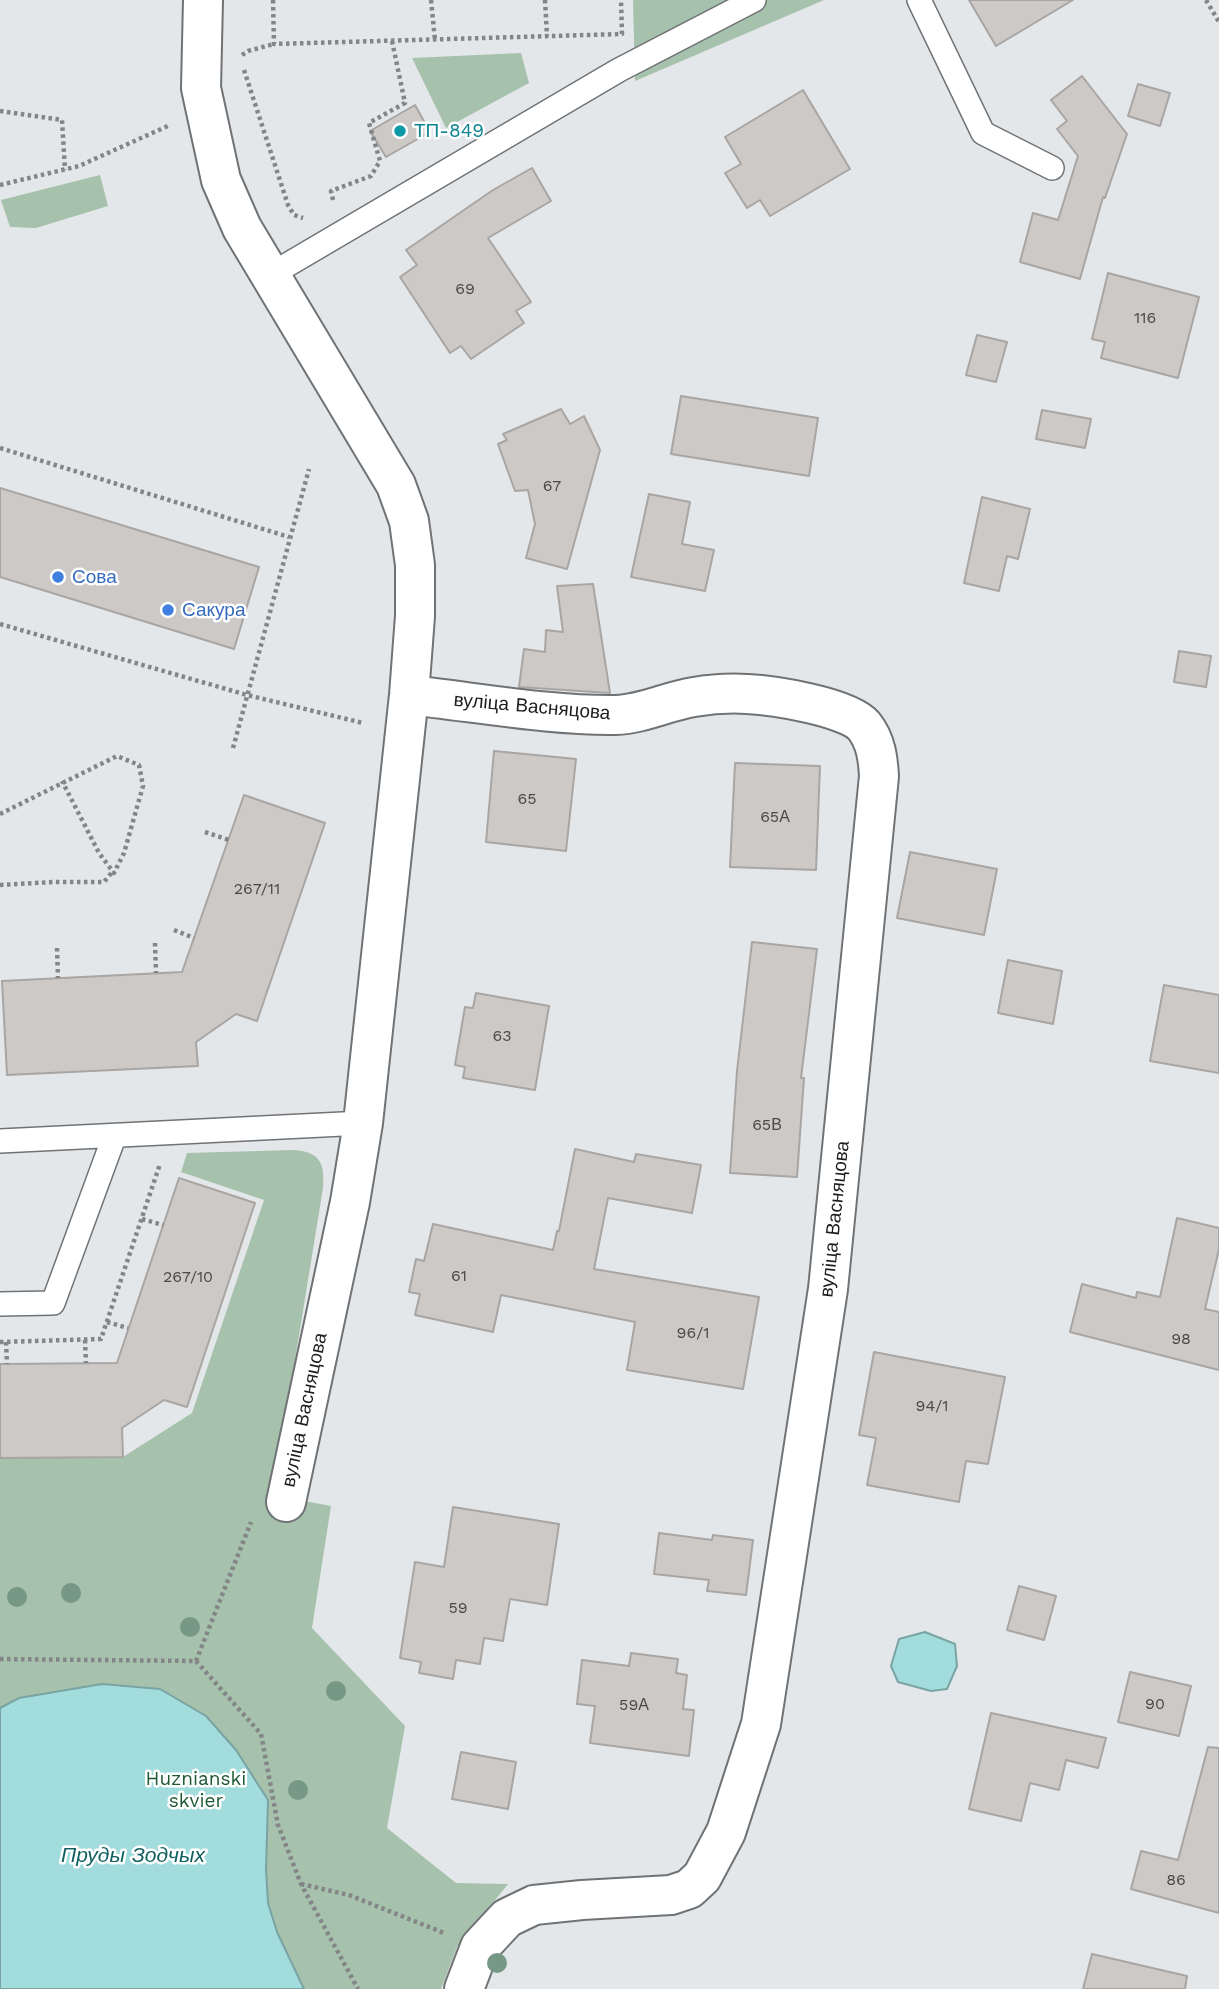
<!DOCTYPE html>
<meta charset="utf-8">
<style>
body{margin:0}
canvas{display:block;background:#e4e7ea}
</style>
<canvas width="1219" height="1989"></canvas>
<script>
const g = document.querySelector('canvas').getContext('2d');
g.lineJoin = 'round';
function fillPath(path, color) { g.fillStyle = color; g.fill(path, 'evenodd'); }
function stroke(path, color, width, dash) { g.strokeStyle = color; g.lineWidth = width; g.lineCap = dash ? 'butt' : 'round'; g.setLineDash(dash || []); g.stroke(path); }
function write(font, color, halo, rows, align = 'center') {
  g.font = font + ' "Work Sans",sans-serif'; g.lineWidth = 5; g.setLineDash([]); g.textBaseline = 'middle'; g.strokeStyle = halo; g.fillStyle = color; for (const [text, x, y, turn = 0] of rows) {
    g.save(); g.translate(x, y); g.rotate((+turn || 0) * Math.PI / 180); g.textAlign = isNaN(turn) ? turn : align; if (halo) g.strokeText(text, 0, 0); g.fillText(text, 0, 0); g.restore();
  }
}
fillPath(new Path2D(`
 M633 0H824L635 81Z
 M521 53 529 83 446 128 412 58Z
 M100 175 108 206 36 228 10 227 1 200Z
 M294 1150C320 1152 325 1163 323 1188L273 1495 331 1506 312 1628 405 1726 387 1828 456 1883 508 1884 457 1947 441 1989H0V1458L123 1457 192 1413 264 1200 181 1172 187 1153Z`), '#a6c1ac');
const water = new Path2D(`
 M925 1632 955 1644 957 1666 947 1689 931 1691 898 1682 891 1666 899 1639Z
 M102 1684 160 1689 206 1716 236 1750 268 1800 266 1869 268 1903 277 1932 304 1989H0V1708L19 1698Z`);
fillPath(water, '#a3dcdc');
stroke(water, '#7aa3a3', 2);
const building = new Path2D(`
 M969 0H1073L996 46Z
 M1082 76 1127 134 1105 198 1103 197 1080 279 1020 262 1033 213 1058 220 1078 156 1057 129 1067 121 1051 100Z
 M1138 84 1170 93 1160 126 1128 116Z
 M803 90 850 169 770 216 760 200 747 208 725 173 741 164 725 137Z
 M415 105 430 132 386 157 370 131Z
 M532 168 551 201 488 238 531 302 516 311 524 323 471 359 461 346 450 353 400 277 417 265 406 250 493 190Z
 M1108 273 1199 297 1178 378 1101 358 1105 342 1092 339Z
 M977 335 1007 342 996 382 966 375Z
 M681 396 818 418 809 476 671 454Z
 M561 409 570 424 584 416 600 450 567 569 526 558 535 524 528 490 515 491 498 444 507 440 503 434Z
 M1042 410 1091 419 1085 448 1036 439Z
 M0 488 259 567 234 649 0 577Z
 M649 494 690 502 682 544 714 550 705 591 631 577Z
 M982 497 1030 509 1018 559 1007 556 999 591 964 583Z
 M593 584 610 693 519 687 524 649 545 652 546 630 563 632 557 586Z
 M1179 651 1211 656 1206 687 1174 682Z
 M494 751 576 759 566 851 486 842Z
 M735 763 820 766 816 870 730 867Z
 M244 795 325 823 257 1021 236 1014 196 1042 198 1066 7 1075 2 981 182 972Z
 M910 852 997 869 984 935 897 918Z
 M752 942 817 949 801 1078H804L797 1177 730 1173 737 1071Z
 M1008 960 1062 971 1053 1024 998 1013Z
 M1164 985 1219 995V1073L1150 1061Z
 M476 993 549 1006 535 1090 463 1078 465 1067 455 1065 465 1007 473 1008Z
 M575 1149 634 1162 636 1154 701 1165 692 1213 608 1198 594 1269 759 1297 743 1389 627 1370 635 1322 501 1295 493 1332 415 1315 420 1294 409 1292 416 1259 424 1261 433 1224 553 1250 557 1231H559Z
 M179 1178 255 1203 187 1407 164 1400 122 1428 123 1457 0 1458V1364L117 1363Z
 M1177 1218 1219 1228V1249L1205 1309 1219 1312V1370L1070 1332 1082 1284 1136 1298 1137 1292 1160 1297Z
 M874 1352 1005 1377 988 1464 966 1461 959 1502 867 1485 876 1438 859 1435Z
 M453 1507 559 1524 547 1605 510 1599 503 1641 484 1638 480 1664 456 1660 453 1679 419 1673 421 1662 400 1658 415 1562 444 1567Z
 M659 1533 712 1540 713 1535 753 1540 746 1595 707 1591 709 1580 654 1574Z
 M1019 1586 1056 1596 1044 1640 1007 1630Z
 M631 1653 678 1659 676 1673 687 1675 683 1709 694 1710 689 1756 590 1743 595 1706 577 1704 582 1660 629 1666Z
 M1130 1672 1191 1686 1179 1736 1118 1722Z
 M991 1713 1106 1738 1098 1768 1066 1760 1059 1790 1030 1783 1021 1821 969 1809Z
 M1208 1747 1219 1748V1913L1131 1889 1141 1851 1178 1860Z
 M461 1752 516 1762 508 1809 452 1799Z
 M1092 1954 1187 1976 1185 1989H1083Z`);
fillPath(building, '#cdc9c7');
stroke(building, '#a8a5a3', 2);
const service = new Path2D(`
 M919 0 983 133 1052 168
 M270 275 619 70 754 0
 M0 1141 363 1123
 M0 1304 53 1303 114 1137`);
const minor = new Path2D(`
 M203 0 201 88 221 180 242 228 396 485 409 521 415 565V616L409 695 363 1123 350 1202 286 1502
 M409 695C475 702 551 716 616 715 643 714 668 701 694 697 712 694 730 693 747 694 773 695 848 707 864 726 876 741 878 759 879 776L828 1289 761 1724 726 1832 702 1877 689 1889 671 1895 582 1900 534 1905 507 1918 480 1947 464 1989`);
stroke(service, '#707376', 26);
stroke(minor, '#707376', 42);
stroke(new Path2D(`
 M273 0 274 44 622 34 621 0
 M431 0 435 40
 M545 0 547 36
 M1206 0 1219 22
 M242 55 248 51 274 44
 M244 70 288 205 294 215 303 218
 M0 111 62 120 65 170
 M0 185 79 166 170 125
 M333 200 331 191 371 176 380 161 369 123 405 103 392 41
 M0 448 289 537
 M0 624 247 695 363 723
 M233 748 309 469
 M0 814 117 756 139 765 143 786 124 853 114 873 99 853 62 781
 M205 832 229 840
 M0 885 53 882H104L113 871
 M174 930 194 938
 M155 943 156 973
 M57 948 58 978
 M142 1219 163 1225
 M107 1322 128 1328
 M85 1340 86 1363
 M0 1342 101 1339 160 1164
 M6 1342 7 1364
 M0 1659 196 1661 261 1734 278 1825 301 1884 358 1989
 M196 1661 251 1522
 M301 1884 349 1895 444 1933`), '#838587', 4.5, [3.5, 3.5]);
stroke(service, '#fff', 23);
stroke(minor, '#fff', 38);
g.fillStyle = '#779885';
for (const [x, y] of [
 [71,1593],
 [17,1597],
 [190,1627],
 [336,1691],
 [298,1790],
 [497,1963]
]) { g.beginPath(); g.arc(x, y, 10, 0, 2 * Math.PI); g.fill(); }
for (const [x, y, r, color] of [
 [400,131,7,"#0f9aa8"],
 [58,577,7,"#3f7fe0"],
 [168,610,7,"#3f7fe0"]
]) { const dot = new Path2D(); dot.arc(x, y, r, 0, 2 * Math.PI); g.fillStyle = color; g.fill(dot); stroke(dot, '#fff', 2.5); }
write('16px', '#484949', null, [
 ["69",465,289],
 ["116",1145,318],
 ["67",552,486],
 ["65",527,799],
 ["65А",775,817],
 ["267/11",257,889],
 ["63",502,1036],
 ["65В",767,1125],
 ["61",459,1276],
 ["267/10",188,1277],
 ["96/1",693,1333],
 ["98",1181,1339],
 ["94/1",932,1406],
 ["59",458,1608],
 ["90",1155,1704],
 ["59А",634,1705],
 ["86",1176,1880]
]);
write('19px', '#0d838f', '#fff', [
 ["ТП-849",414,131]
], 'left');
write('19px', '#366cbe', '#fff', [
 ["Сова",72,577],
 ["Сакура",182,610]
], 'left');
write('19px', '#1c1e1f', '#fff', [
 ["вуліца Васняцова",532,707,5],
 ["вуліца Васняцова",835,1219,-84],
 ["вуліца Васняцова",305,1410,-78]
]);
write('19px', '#1d5832', '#fff', [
 ["Huznianski",196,1779],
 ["skvier",196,1801]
]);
write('italic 21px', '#0f5f60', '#fff', [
 ["Пруды Зодчых",133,1856]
]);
</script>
